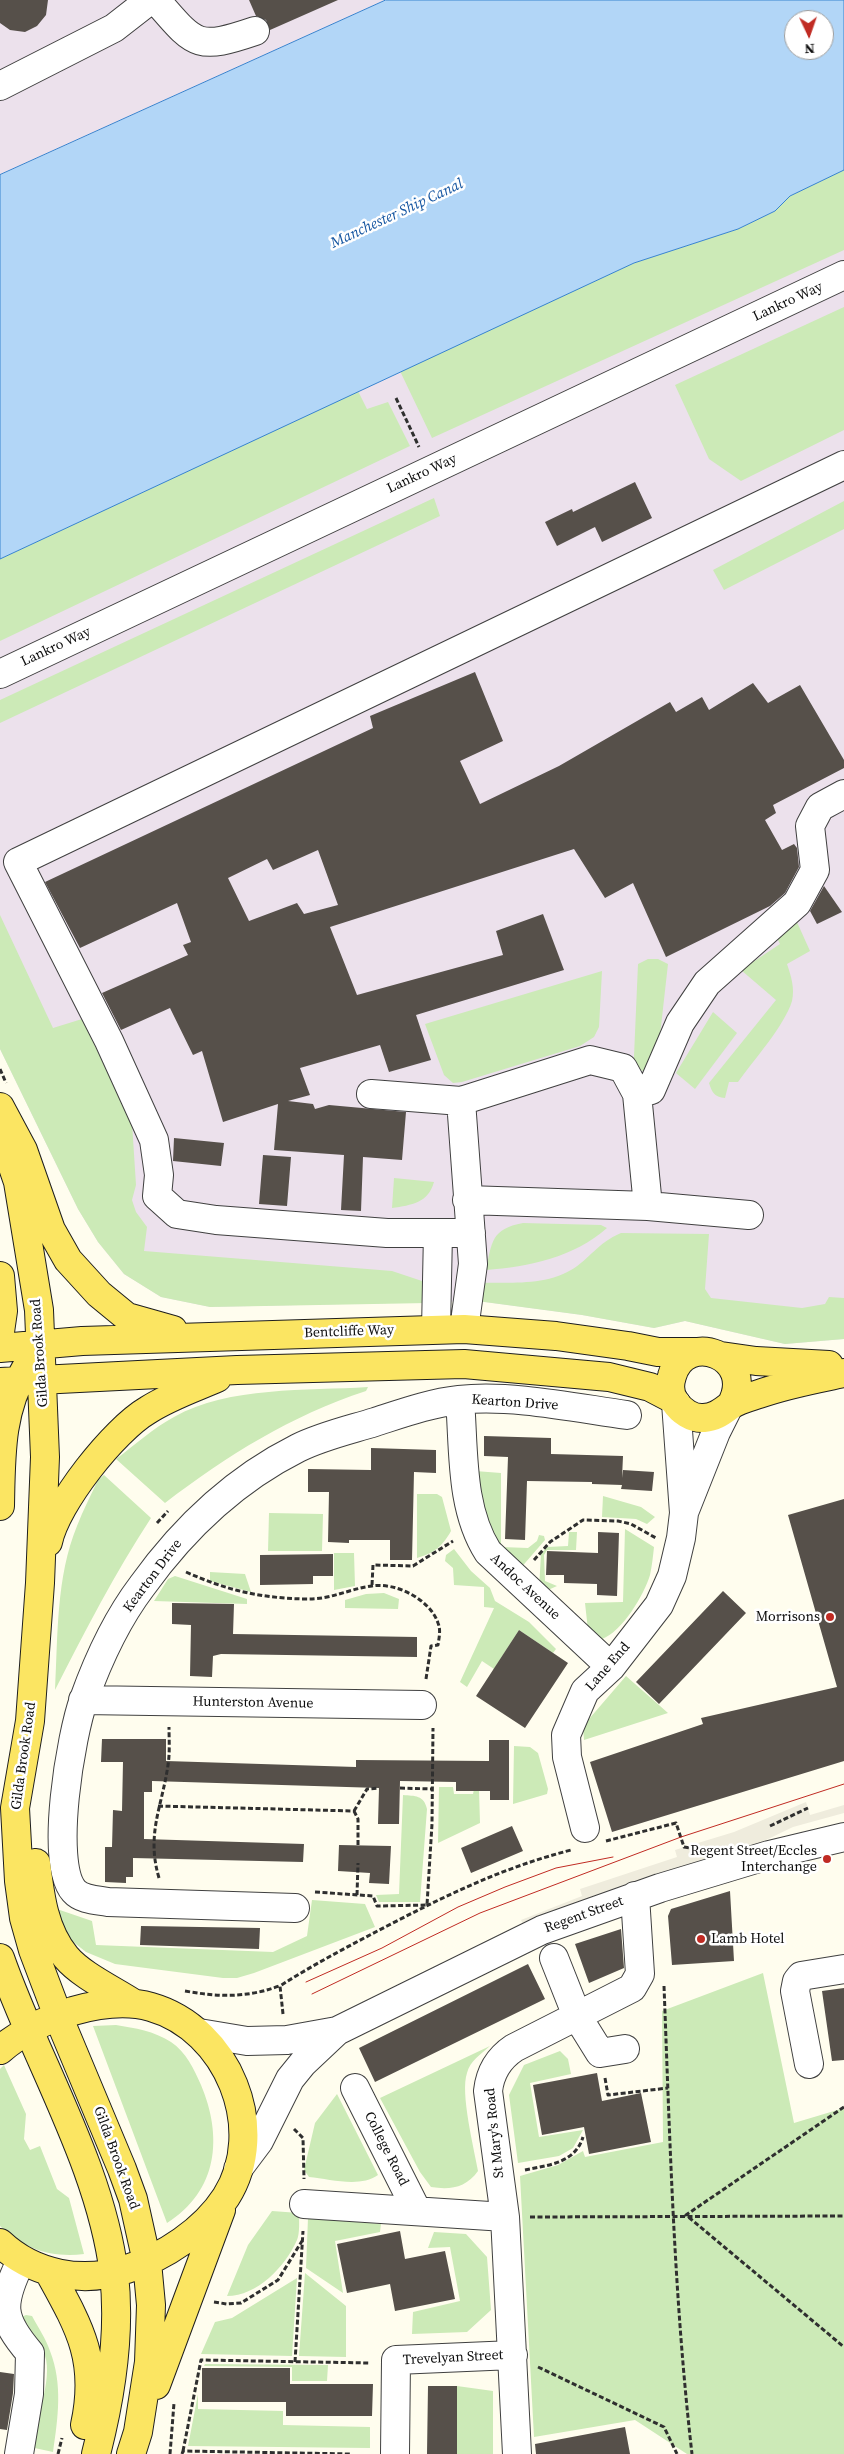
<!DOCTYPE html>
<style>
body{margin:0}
#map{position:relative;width:844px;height:2454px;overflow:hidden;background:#fffdee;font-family:"Source Serif 4",serif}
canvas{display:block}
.north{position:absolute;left:784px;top:10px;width:50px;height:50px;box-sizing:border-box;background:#fff;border:1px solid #9e9e9e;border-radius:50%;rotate:177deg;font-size:14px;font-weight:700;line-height:20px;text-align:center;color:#0d0d0d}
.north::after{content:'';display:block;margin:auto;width:18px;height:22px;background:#c02b23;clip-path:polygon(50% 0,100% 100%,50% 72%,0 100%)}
</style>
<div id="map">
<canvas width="844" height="2454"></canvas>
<div class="north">N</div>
</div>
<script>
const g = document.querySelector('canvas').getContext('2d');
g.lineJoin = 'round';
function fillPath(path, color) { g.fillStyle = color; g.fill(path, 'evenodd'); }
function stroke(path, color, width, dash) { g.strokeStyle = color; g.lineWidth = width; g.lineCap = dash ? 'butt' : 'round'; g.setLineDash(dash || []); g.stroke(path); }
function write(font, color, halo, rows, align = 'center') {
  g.font = font + ' "Source Serif 4",serif'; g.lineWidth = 5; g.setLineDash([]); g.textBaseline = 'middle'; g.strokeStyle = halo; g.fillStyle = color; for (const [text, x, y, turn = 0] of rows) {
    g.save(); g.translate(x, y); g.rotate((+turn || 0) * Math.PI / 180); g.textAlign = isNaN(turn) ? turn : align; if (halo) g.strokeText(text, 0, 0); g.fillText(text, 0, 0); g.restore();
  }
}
fillPath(new Path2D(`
 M0 0H386L0 175Z
 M844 170V1339L785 1344 685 1321 654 1328 582 1315 477 1301 210 1307 161 1297 124 1274 98 1242 78 1209 0 1049V559L634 263 738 229 775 211 790 196Z`), '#ece1ec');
fillPath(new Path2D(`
 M844 170V250L432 438 400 371 634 263 738 229 775 211 790 196Z
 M844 307V430L741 481 709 459 675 385Z
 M358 391 367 409 388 402 410 446 0 641V559Z
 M434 498 440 516 0 723V700Z
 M844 501V529L724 590 713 570Z
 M0 915 53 1028 82 1019 132 1123 136 1185 132 1200 136 1212 147 1227 144 1251 392 1271 428 1283V1303L210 1307 161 1297 124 1274 98 1242 78 1209 0 1049Z
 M796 920 810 951 787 964C791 976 795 988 792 1001 785 1025 753 1061 738 1082H729L725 1098C714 1097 712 1092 709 1083L776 1000 741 970 780 944 775 934Z
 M648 959H658L668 964 657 1062 653 1070 644 1072 634 1065V1056L638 964Z
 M602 971 599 1027 594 1037 580 1046 462 1082 453 1083 444 1075 425 1024Z
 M713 1012 737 1033 695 1089 676 1073Z
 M394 1178 434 1182C428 1203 412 1205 392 1208Z
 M523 1223 601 1225 607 1228C574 1257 529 1267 486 1270 492 1242 491 1229 523 1223Z
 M621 1233 709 1234 705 1289 711 1298 802 1308 825 1304 829 1297 844 1298V1339L785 1344 685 1321 654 1328 582 1315 477 1301 480 1283C511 1282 543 1286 571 1270 590 1259 597 1243 621 1233Z
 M368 1387 366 1391C290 1416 228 1455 165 1503L116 1459C135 1445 153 1428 174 1417 229 1386 307 1391 368 1387Z
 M475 1471 501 1473V1547L528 1548 537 1541 539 1535 544 1536 545 1540 519 1570 488 1537Z
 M104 1475 151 1518C115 1573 85 1631 55 1690 58 1636 56 1577 77 1526 83 1510 91 1495 98 1480Z
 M417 1494H437L442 1497 451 1531C442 1547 434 1553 417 1558Z
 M603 1496 641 1507 655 1517 647 1524 636 1519 602 1517Z
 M269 1513 323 1514 322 1551H268Z
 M625 1529 654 1547C653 1556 652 1566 650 1575 644 1595 622 1632 602 1639L588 1630 585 1603 623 1602Z
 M569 1532H577L576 1550H547L544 1555 545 1581 557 1586 548 1590 539 1589 541 1554 547 1547 568 1546Z
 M454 1549 471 1571 490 1588 495 1601 529 1622 556 1649 553 1653 519 1630 494 1669 482 1661 467 1687 460 1682 494 1608 484 1607V1587L454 1585 453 1568 445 1561 446 1555Z
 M334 1553H354L355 1586 334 1590Z
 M210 1572 245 1574 251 1592 210 1581Z
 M175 1576 247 1599V1604L154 1601 168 1579Z
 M384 1593 399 1599 398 1609 345 1608V1600L366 1594Z
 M626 1676 668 1713 584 1740 583 1726Z
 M514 1746 530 1747 538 1753 548 1789 547 1794 513 1804Z
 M439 1787H453L454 1794H473L474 1789H479L480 1823 438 1843Z
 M403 1795C415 1796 424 1795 427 1809L420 1902H379L376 1895 399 1894Z
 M312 1900 365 1904 375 1927 254 1973 237 1978H223L115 1964 86 1952 67 1937 54 1908 92 1921 96 1945 273 1952 307 1936Z
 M763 1973 794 2123 844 2108V2454H687L635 2420 534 2437 520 2176 558 2165 583 2151 585 2157 663 2142 662 2011Z
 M116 2025C135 2028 154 2031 171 2042 186 2052 194 2069 201 2085 223 2137 218 2191 167 2223L93 2026Z
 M490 2046C481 2054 470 2061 467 2073 460 2093 474 2148 478 2171 466 2188 450 2190 431 2187L420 2172 380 2098Z
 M560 2051 568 2059 571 2074 530 2083 539 2137 583 2130 573 2148 559 2156 518 2163 509 2095 524 2065Z
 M4 2065 26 2114 24 2139 30 2150 40 2146 57 2189 69 2198 84 2254C52 2258 23 2249 0 2226V2069Z
 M337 2094 378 2175C360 2188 330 2179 309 2177L304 2170 315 2123Z
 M272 2211 299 2213C299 2221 300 2233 297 2240 285 2267 257 2296 227 2296L248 2245Z
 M308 2218 381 2224 380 2232 335 2241 343 2293 306 2268Z
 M434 2232 466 2234 487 2257 491 2310 467 2332 412 2334 413 2312 460 2301 450 2247 428 2248Z
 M305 2273 346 2306V2357L299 2356Z
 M297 2278 292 2356 201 2354 215 2322 232 2318Z
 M26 2315 32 2316C38 2327 46 2339 50 2351 63 2384 58 2418 53 2452L30 2447C35 2424 53 2379 45 2356 40 2342 28 2330 19 2318Z
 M205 2364 328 2365 327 2381H292V2367L204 2366Z
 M457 2386 493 2391V2454H457Z
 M198 2394V2409L283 2411V2425L370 2427V2448L188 2446Z`), '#cceab7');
fillPath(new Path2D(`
 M806 1802 810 1815 844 1805V1813L793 1827 739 1853 524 1926 521 1920 582 1896 580 1889 677 1857 675 1850 734 1832Z`), '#efecdd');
const water = new Path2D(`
 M386 0H844V170L790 196 775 211 738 229 634 263 0 559V175ZM794 20H824V50H794Z`);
fillPath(water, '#b2d6f7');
stroke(water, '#3783cf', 1);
fillPath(new Path2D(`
 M0 0H48L46 15 37 26 25 32 10 30 0 23Z
 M249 0H338L270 30 266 20 256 16Z
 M635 482 652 518 602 542 595 527 557 546 545 522 572 509 573 512Z
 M475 672 503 741 460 761 480 804 559 766 670 702 676 712 702 697 709 710 753 683 768 703 800 685 844 760V768L773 805 776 813 765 820 782 850 794 844 797 848 799 867 785 893 770 906 666 957 633 883 605 898 574 849 330 927 357 995 503 955 496 931 543 914 564 970 416 1015 431 1060 389 1072 380 1045 300 1068 310 1095 288 1101 313 1104 315 1109 329 1105 406 1112 402 1160 363 1157 361 1211 341 1210 344 1155 274 1150 278 1104 223 1122 202 1051 193 1055 170 1008 121 1030 102 993 188 955 183 945 191 942 177 903 80 948 45 882 373 728 370 716ZM318 850 338 905 304 914 297 903 249 921 228 878 267 859 273 870Z
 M824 886 842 912 817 924 810 911Z
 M174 1138 224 1143 221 1166 173 1161Z
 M263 1155 291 1157 287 1206 259 1204Z
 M484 1436 551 1438V1454L623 1456 622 1478 623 1470 654 1472 652 1491 621 1489 622 1485 592 1484V1482L527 1481 525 1540 505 1539 508 1457 484 1456Z
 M371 1448 436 1450V1473L414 1472 412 1560H390V1540H349V1543L328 1542 329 1492H308V1469L371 1470Z
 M844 1499V1761L612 1832 590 1762 703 1724 701 1718 837 1687 788 1515Z
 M598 1532 619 1533 617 1596 597 1595V1584L564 1583V1575H546L547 1551 598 1553Z
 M333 1554V1576H313V1584L260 1585V1555Z
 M723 1591 746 1613 659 1704 636 1682Z
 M172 1603 234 1604 233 1634 417 1637V1657L221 1654 213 1656 212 1677 190 1676 191 1625 172 1624Z
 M519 1630 568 1663 525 1728 476 1696Z
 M102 1739H166V1761L356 1767V1760L489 1761V1740H509V1800H490V1791H456V1782L400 1781 399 1824H378L379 1788 152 1781V1792H144V1839L304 1844 303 1862 133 1858V1877H126V1883L105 1882V1847H112L113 1810 122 1811 123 1762H101Z
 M512 1826 523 1851 471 1873 461 1848Z
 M339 1845 391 1846 389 1884 369 1883 370 1873 338 1871Z
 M730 1891 734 1961 672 1965 668 1916 671 1909Z
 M141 1926 260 1928 259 1949 140 1945Z
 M621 1929 624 1968 589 1983 575 1944Z
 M528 1964 545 1999 375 2082 359 2048Z
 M844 1988V2060L832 2061 822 1991Z
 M597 2073 602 2101 641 2093 651 2142 589 2154 584 2127 542 2135 533 2085Z
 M400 2231 405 2259 445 2251 455 2299 395 2311 390 2284 347 2293 337 2244Z
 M202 2368H290V2384H373L372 2416H286V2402H202Z
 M0 2372 14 2374 13 2393 7 2430 0 2429Z
 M428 2386H457V2454H427Z
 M625 2427 630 2454H536L535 2444Z`), '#56504a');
const minor = new Path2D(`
 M156 0C195 45 196 51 255 31
 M0 86 114 28 150 0
 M0 674 844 275
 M371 1094 461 1101
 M637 1094 651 1090 680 1023 707 983 797 903 815 870 810 826 820 807 844 794
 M648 1206 749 1215
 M471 1233H387L216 1220 177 1214 157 1196 159 1175 154 1140 109 1041 18 862 844 465
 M436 1329 438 1233
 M464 1329 473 1264 461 1101 590 1060 623 1068 637 1094 648 1206 467 1200
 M460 1400C464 1450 460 1508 488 1552L611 1667
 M685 1510 716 1432 728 1408
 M83 1700 422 1705
 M585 1828 567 1757 566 1735 585 1691 611 1667 659 1605 672 1576 681 1538 684 1513 676 1403
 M295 1908 108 1902C97 1900 82 1900 74 1891 49 1863 71 1734 84 1699 98 1660 117 1619 142 1586 183 1529 234 1480 298 1448 322 1436 349 1430 375 1422 403 1413 431 1403 459 1400 510 1394 576 1408 627 1415
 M554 1958 577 2016 600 2053 625 2049
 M199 2033 247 2041 287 2040 337 2031 542 1930 660 1888 769 1855 844 1837
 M809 2064 795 1991 797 1981 801 1976 844 1969
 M355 2088 417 2211
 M238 2169 259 2141 290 2079 303 2063 337 2031
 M304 2204 505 2217
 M19 2454 29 2394 30 2353C0 2318 0 2304 21 2261
 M395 2454 396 2360 513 2355
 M517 2454 505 2217 488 2091C490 2073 499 2058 514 2048L632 1988 640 1974 635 1896`);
const major = new Path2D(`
 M0 1107 23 1150 51 1230 68 1260 99 1294 127 1317 173 1330
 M0 1129 18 1182 39 1310 45 1457 40 1583 30 1721 15 1808 19 1881 24 1918 33 1950 58 2016 122 2169 133 2199 147 2262 151 2305 149 2362 138 2432 131 2454
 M0 1276 3 1311 0 1332
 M0 1348 82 1341 464 1329 556 1336 628 1346 658 1352H696
 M721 1356 756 1361 829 1365
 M0 1382 237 1370 464 1364 609 1377 650 1387 673 1399
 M731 1405C758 1356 685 1329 672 1376 669 1385 670 1395 675 1402 681 1411 692 1419 704 1418 716 1417 721 1412 731 1405 738 1400 750 1397 759 1394 787 1384 815 1379 844 1373
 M0 1506C1 1456 0 1410 26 1368
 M48 1542C56 1503 114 1430 148 1410 170 1396 194 1388 217 1378
 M36 1863C40 1896 44 1931 66 1957 81 1975 113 1990 133 2003
 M0 1958C36 2061 101 2166 114 2274 121 2335 111 2396 96 2454
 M0 2050C21 2032 47 2019 73 2011 98 2004 126 2000 151 2007 228 2029 269 2129 226 2197 204 2231 164 2257 127 2269 83 2284 34 2275 0 2243
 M49 2272C80 2328 99 2360 85 2425
 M156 2385 221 2210`);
stroke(minor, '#404040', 30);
stroke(major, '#1e1e1e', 30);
stroke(new Path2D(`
 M396 398 419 447
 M0 1069 6 1083
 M157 1523 168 1511
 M534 1560 550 1542 583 1520 618 1521 631 1524 656 1538
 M186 1572C226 1590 260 1598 304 1599 331 1600 348 1589 372 1586 395 1582 430 1599 438 1623 441 1630 439 1638 438 1645L431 1646 426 1679
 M372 1585 373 1565 413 1566 453 1541
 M400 1788 432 1789
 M158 1806 354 1811
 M354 1811 367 1789 379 1788
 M354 1811 358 1819V1845
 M770 1826 808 1808
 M606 1841 676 1823 684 1847 696 1849
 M159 1878C146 1834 162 1807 168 1765 170 1753 169 1739 169 1727
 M315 1892 373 1896 377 1906 427 1905 432 1824 433 1728
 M357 1895 358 1863
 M664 1986C670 2142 674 2298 692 2454
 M185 1991C218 1997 247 1998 279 1986
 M283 2014 280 1986C314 1964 351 1945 387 1926 449 1894 502 1868 571 1850
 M605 2078 608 2095 668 2088
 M844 2107 686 2215 844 2347
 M294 2129 303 2138 304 2179
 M525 2170C549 2165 575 2163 583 2137
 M530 2217 844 2216
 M214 2302 227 2304 241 2303 278 2280 302 2241
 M295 2362 303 2231
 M538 2367 664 2427 677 2454
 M183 2451 201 2360 370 2363
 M58 2454 62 2438
 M170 2454 174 2403
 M182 2454 183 2451 351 2454`), '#2f2f2f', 3, [5, 2.5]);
stroke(minor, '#fff', 28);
stroke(major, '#fbe562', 28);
stroke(new Path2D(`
 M306 1982 382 1948 458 1907 505 1887 556 1868 613 1857
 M312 1994 480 1913 681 1837 844 1784`), '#c02b23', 1);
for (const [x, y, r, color] of [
 [830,1617,5,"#c02b23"],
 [827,1859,5,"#c02b23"],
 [701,1939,5,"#c02b23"]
]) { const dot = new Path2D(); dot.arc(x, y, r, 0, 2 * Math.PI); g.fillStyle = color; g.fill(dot); stroke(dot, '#fff', 2); }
write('14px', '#0d0d0d', '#fff', [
 ["Lankro Way",788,302,-25],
 ["Lankro Way",422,474,-25],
 ["Lankro Way",56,647,-25],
 ["Bentcliffe Way",349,1332,-2],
 ["Gilda Brook Road",40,1353,-94],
 ["Kearton Drive",515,1403,4],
 ["Kearton Drive",153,1576,-53],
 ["Andoc Avenue",525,1587,43],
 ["Lane End",608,1667,-49],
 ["Hunterston Avenue",253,1703,1],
 ["Gilda Brook Road",24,1756,-82],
 ["Regent Street",584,1915,-20],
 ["St Mary's Road",495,2133,-96],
 ["College Road",386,2149,63],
 ["Gilda Brook Road",116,2158,70],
 ["Trevelyan Street",453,2358,-3]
]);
write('14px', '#0d0d0d', '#fff', [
 ["Morrisons",820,1617],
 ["Regent Street/Eccles",817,1851],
 ["Interchange",817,1867],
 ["Lamb Hotel",711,1939,"left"]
], 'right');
write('italic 15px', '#1455a1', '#fff', [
 ["Manchester Ship Canal",397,214,-25]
]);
</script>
